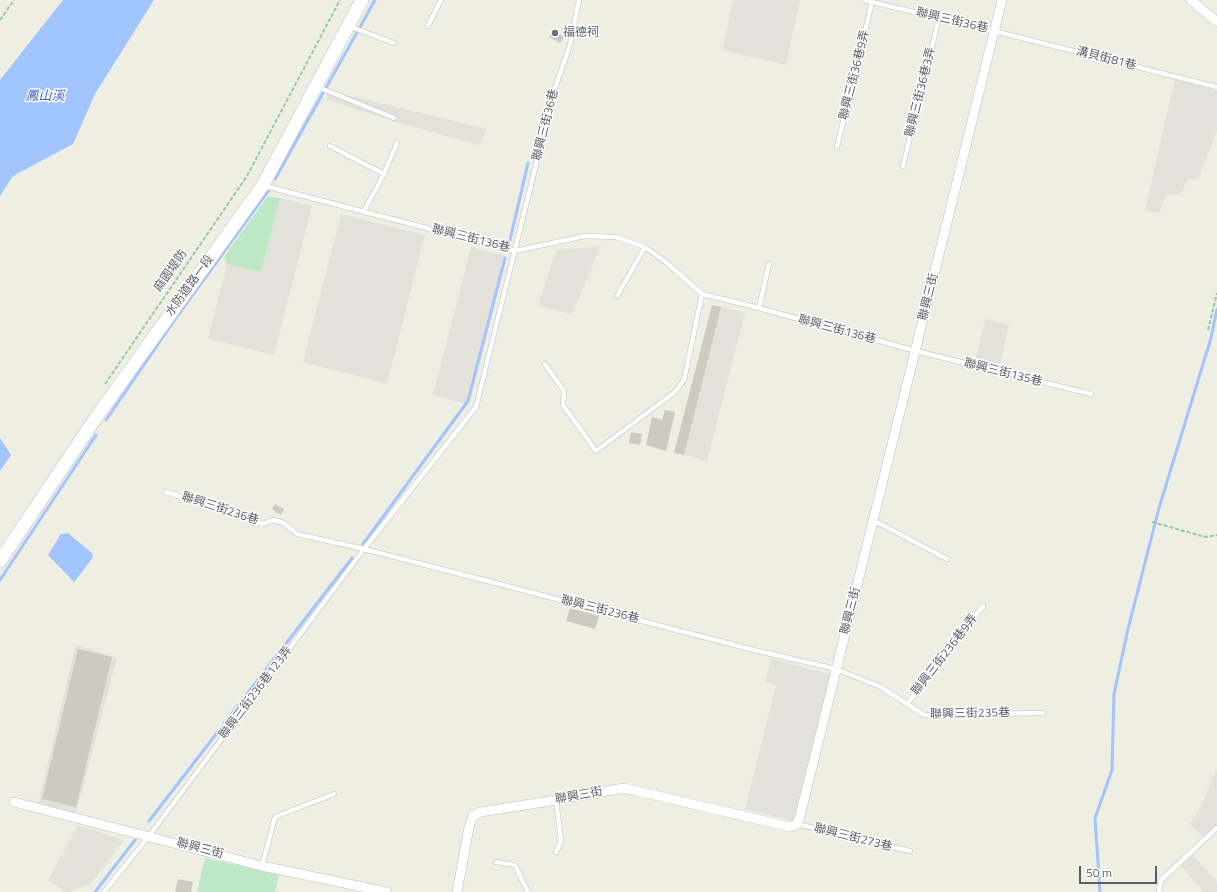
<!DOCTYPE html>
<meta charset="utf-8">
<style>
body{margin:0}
#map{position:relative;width:1217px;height:892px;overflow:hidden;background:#efeee2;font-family:"Titillium Web",sans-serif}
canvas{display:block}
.scale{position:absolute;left:1079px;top:866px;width:78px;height:18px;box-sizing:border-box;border:2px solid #5b5d64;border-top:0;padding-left:5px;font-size:12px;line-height:14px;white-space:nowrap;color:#5b5d64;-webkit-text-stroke:3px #fff;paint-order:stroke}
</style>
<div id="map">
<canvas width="1217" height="892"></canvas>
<div class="scale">50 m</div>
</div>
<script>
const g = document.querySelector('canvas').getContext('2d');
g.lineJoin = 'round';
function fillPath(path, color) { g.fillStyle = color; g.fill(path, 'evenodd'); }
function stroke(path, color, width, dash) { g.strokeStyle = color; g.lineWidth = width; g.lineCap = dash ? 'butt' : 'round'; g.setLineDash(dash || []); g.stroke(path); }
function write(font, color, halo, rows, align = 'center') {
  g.font = font + ' "Titillium Web","Noto Sans TC",sans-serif'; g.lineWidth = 3; g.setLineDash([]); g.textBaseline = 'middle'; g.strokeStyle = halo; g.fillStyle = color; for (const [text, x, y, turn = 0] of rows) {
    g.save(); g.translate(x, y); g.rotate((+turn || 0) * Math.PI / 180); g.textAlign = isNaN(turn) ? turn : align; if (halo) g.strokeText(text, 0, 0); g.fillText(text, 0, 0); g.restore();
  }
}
fillPath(new Path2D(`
 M733 0H800L786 65 722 50Z
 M1175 79 1217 91V130L1198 180 1188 178 1180 195 1167 194 1159 213 1145 210Z
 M326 90 487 129 479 145 403 124 328 100Z
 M280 198 312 206 274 355 208 339 227 264 261 272Z
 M341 214 425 235 387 384 303 362Z
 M601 246 572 314 538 306 556 250Z
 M471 247 504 255 466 404 433 395Z
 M721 307 745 313 707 461 684 455Z
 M985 319 1009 325 1000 364 976 359Z
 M76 644 117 658 76 813 38 804Z
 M771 659 830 674 793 821 745 809 776 685 765 682Z
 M1216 770 1217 772V824L1203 837 1190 824 1200 808Z
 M77 825 124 840 90 884 69 892H66L48 880 63 853Z
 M1192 854 1217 882V892H1204L1180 865Z`), '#e2e1da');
fillPath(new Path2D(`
 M267 197 280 198 261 272 227 264 224 257Z
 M205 858 279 875 275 892H197Z`), '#bde8c5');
fillPath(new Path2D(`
 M63 0H154L95 94 73 144 13 176 0 196V80Z
 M0 438 11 455 0 471Z
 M68 533 93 554 92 559 74 582 48 555 61 534Z`), '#a2c4ff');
stroke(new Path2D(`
 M275 179 375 0
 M510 240 528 163
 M106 420 178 315 271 187
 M363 544 468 401 505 258
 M0 580 96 435
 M149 821 352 558
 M95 892 135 840
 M1100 892 1095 818 1112 770 1114 694 1128 629 1159 508 1211 338 1217 309`), '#a2c4ff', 3);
fillPath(new Path2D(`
 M553 30 564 37 560 43 549 37Z
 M712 305 721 307 684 455 674 453Z
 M665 410 675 412 666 451 646 445 652 417 662 420Z
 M631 432 642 434 640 445 629 443Z
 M275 504 284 509 281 515 272 509Z
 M570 608 599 616 595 629 566 621Z
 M78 649 112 657 76 807 42 799Z
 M178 879 193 882 191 892H175Z`), '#cccac1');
const lane = new Path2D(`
 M864 0 994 31 1217 87
 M349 26 394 43
 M428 26 441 0
 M318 87 394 118
 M330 146 384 174
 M837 147 872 2
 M903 166 939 18
 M265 186 515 251 585 236 616 237 645 247 667 263 702 294 759 308 916 351 1091 394
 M364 211 384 174 397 143
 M617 296 645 247
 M759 308 769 264
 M545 364 564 391 563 405 596 451 675 392 684 380 702 294
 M166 492 263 524 273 520 284 523 297 534 364 549 754 650 836 669 881 687 924 715 1043 713
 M873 520 947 559
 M907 704 983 606
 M556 800 561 841 556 852
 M797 824 910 851
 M496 862 515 865 528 892
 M262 866 275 817 334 794
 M104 892 149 836 364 549 476 407 555 88 570 45 579 0
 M1160 892 1159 889 1161 880 1217 828`);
const street = new Path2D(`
 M1191 0 1217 22
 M14 802 262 866 387 892
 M457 892 469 827 473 816 480 812 556 800 624 788 791 827 797 824 800 816 1002 0`);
const secondary = new Path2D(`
 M0 561 95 419 263 185 362 0`);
stroke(lane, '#bdbec5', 5.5);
stroke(street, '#bdbec5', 10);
stroke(secondary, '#bdbfc7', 14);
stroke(new Path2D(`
 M0 20 14 0
 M1208 330 1217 293
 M105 384 247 176 340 0
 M1152 522 1205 537 1217 535`), '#95c9ae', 2, [4, 2]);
stroke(lane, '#fff', 4.5);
stroke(street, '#fff', 9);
stroke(secondary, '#fff', 13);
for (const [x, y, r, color] of [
 [555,33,4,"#6b7280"]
]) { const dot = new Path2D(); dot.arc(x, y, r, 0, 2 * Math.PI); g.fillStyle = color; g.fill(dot); stroke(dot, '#fff', 1.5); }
write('12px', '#5b5d64', '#fff', [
 ["聯興三街36巷",952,21,13],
 ["溝貝街81巷",1106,59,14],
 ["聯興三街36巷9弄",855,75,-76],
 ["聯興三街36巷3弄",921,92,-76],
 ["聯興三街36巷",546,125,-76],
 ["聯興三街136巷",471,239,14],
 ["麻園堤防",171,271,-55],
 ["水防道路一段",190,286,-54],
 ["聯興三街",929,297,-76],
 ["聯興三街136巷",837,330,15],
 ["聯興三街135巷",1003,373,14],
 ["聯興三街236巷",220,509,18],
 ["聯興三街236巷",600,610,14],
 ["聯興三街",851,611,-76],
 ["聯興三街236巷9弄",945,655,-52],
 ["聯興三街236巷123弄",256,693,-53],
 ["聯興三街235巷",970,714,-1],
 ["聯興三街",579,796,-10],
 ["聯興三街273巷",853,838,14],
 ["聯興三街",200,849,15]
]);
write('12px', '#5b616d', '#fff', [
 ["福德祠",563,33]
], 'left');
write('italic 13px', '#3c66cb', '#fff', [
 ["鳳山溪",45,97]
]);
</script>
